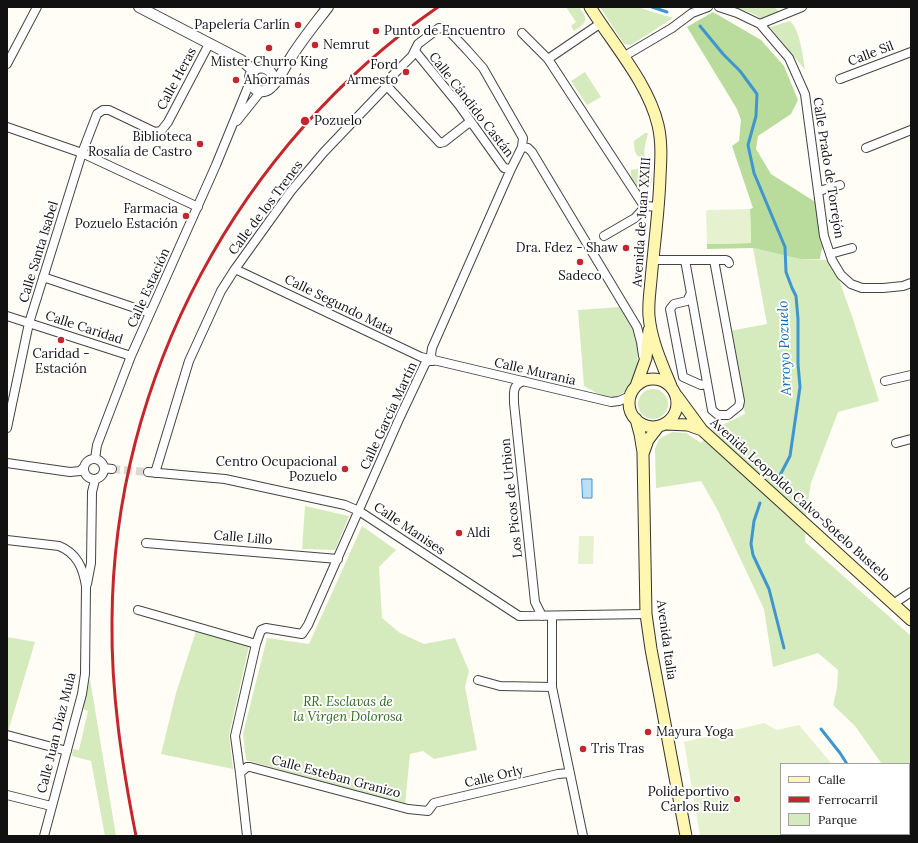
<!DOCTYPE html>
<meta charset="utf-8">
<style>
body{margin:0}
#map{position:relative;width:918px;height:843px;overflow:hidden;background:#fffdf5;font-family:Lora,serif}
canvas{display:block}
.frame{position:absolute;inset:0;border:8px solid #111;pointer-events:none}
.legend{position:absolute;left:780px;top:763px;width:130px;height:72px;box-sizing:border-box;background:#fff;border:1px solid #a0a0a0;margin:0;padding:5px 7px;list-style:none;font-size:12px;color:#111}
.legend li{display:flex;align-items:center;gap:8px;height:20px}
.legend b{width:20px;border:1px solid #a0a0a0}
</style>
<div id="map">
<canvas width="918" height="843"></canvas>
<div class="frame"></div>
<ul class="legend">
<li><b style="height:5px;background:#fff6b0"></b>Calle</li>
<li><b style="height:5px;background:#c4262e"></b>Ferrocarril</li>
<li><b style="height:11px;background:#d5ebbd"></b>Parque</li>
</ul>
</div>
<script>
const g = document.querySelector('canvas').getContext('2d');
g.lineJoin = 'round';
function fillPath(path, color) { g.fillStyle = color; g.fill(path, 'evenodd'); }
function stroke(path, color, width, dash) { g.strokeStyle = color; g.lineWidth = width; g.lineCap = dash ? 'butt' : 'round'; g.setLineDash(dash || []); g.stroke(path); }
function write(font, color, halo, rows, align = 'center') {
  g.font = font + ' Lora,serif'; g.lineWidth = 4; g.setLineDash([]); g.textBaseline = 'middle'; g.strokeStyle = halo; g.fillStyle = color; for (const [text, x, y, turn = 0] of rows) {
    g.save(); g.translate(x, y); g.rotate((+turn || 0) * Math.PI / 180); g.textAlign = isNaN(turn) ? turn : align; if (halo) g.strokeText(text, 0, 0); g.fillText(text, 0, 0); g.restore();
  }
}
fillPath(new Path2D(`
 M566 7H579C589 20 587 22 574 31L571 26 576 22Z
 M600 7H637L673 18 631 45 624 44Z
 M736 7H774L779 11 761 19 756 15Z
 M790 21C800 30 803 56 805 70L770 27Z
 M585 72 601 97 587 105 571 81Z
 M645 133H648C646 142 642 153 646 161 636 157 634 153 634 141Z
 M641 164 648 167C649 171 652 176 652 180 651 191 636 188 632 180 631 177 631 174 631 170L638 169Z
 M753 248 800 259 832 260 854 322 879 401 838 412 811 483 807 509 805 542 911 636V806L909 803V764H882L855 726 833 705 837 688 838 670 818 653 773 667 764 609 717 509 701 481 656 488 655 449 659 439 672 432 686 433 701 443 714 429 745 414 730 331 767 324Z
 M620 307C626 317 634 326 636 338 640 354 638 386 621 394 619 396 615 397 613 397 602 397 593 391 584 386L578 310Z
 M638 404a15 15 0 1 1 30 0a15 15 0 1 1-30 0Z
 M305 506 349 516 335 550 302 549Z
 M362 526 396 550 379 567 382 618 400 633 424 644 455 638 469 671 465 687 477 750 434 759 423 751 410 754 405 805 246 760 243 734 267 638 309 644Z
 M196 631 249 646 229 735 233 769 161 754 176 693Z
 M7 637 35 642 7 735Z
 M90 679 116 836H105L91 761 72 756 73 749 79 750 88 711 83 709Z`), '#d5ebbd');
fillPath(new Path2D(`
 M713 12 761 40 784 66 798 100 791 114 758 136 756 149 771 174 817 203 824 245 821 252 820 259H800L753 248 707 249V244L751 243 750 209 753 208 732 146 739 141 741 120 737 109 687 27Z`), '#b9dc9c');
fillPath(new Path2D(`
 M750 209 751 243 707 244 706 210Z
 M579 536H594L593 564H578Z
 M764 723 777 730 799 725 832 764H781V834H904L905 836H700L684 742Z`), '#e6f2cf');
const water = new Path2D(`
 M582 479H592V498H583Z`);
fillPath(water, '#b9e0f7');
stroke(water, '#3f96cf', 1);
stroke(new Path2D(`
 M652 7 667 12
 M700 26 723 54 740 71 757 94 756 116 748 145 754 173 785 247 786 272 792 288 796 296 798 319V364L800 387 790 456 777 481
 M760 503 754 521 751 544 753 555 769 589 784 648
 M821 729 840 753 847 764
 M909 832 911 835`), '#3f96cf', 3);
stroke(new Path2D(`
 M112 469 148 472`), '#dbdad3', 8, [8, 4]);
const minor = new Path2D(`
 M719 7 737 13 760 24 789 58 805 94 824 236 832 260 841 275 851 284 862 288H883L903 286 911 283
 M760 24 802 7
 M522 33 548 59 642 203 646 206 658 207
 M415 51 459 105 504 168 511 169
 M623 57 672 28 692 13 708 7
 M548 59 601 23
 M7 64 37 7
 M840 79 911 52
 M387 86 440 143 444 142 467 124 471 123
 M237 121 261 91
 M7 127 82 153 198 207
 M522 147 528 148 532 152 637 327 641 342 643 356
 M866 148 911 130
 M819 191 840 185
 M604 236 635 218 646 206
 M830 254 852 248
 M653 260H726L728 261 729 263
 M685 260 712 410 718 415H728L739 406 740 401 714 260
 M235 269 421 357 611 402 619 401 630 396
 M43 277 150 313
 M691 293 687 301 674 304 670 309 683 377 701 385 707 384
 M7 316 131 356
 M524 381C512 385 514 392 514 403L535 602 542 616
 M885 381 911 375
 M7 428 29 323 82 153 97 114 103 110H109L155 132 161 131 168 122 209 44
 M896 443 911 439
 M84 469a10 10 0 1 1 20 0a10 10 0 1 1-20 0Z
 M95 459 97 445 131 356 216 165 250 82
 M7 463 70 472 80 471 83 468
 M104 468 112 469
 M148 472 225 479 345 505 359 511 519 616 646 614
 M155 473 189 361 221 291 235 269 291 191 324 152 387 86 386 83 388 80 412 56 418 44 422 41 439 28 444 29 451 33 467 50 483 68 523 138 522 147 511 169 432 348 431 355 433 361
 M7 540 59 546C77 553 83 568 86 586L85 674 82 694 44 836
 M146 543 338 559
 M87 584 91 563 92 492 95 480
 M893 604 911 592
 M138 610 256 644
 M551 616 552 618V687L583 836
 M478 680 500 686 552 687
 M7 735 67 751
 M240 773 247 767H250L408 809 428 811 434 803 558 774 570 773
 M7 795 51 806
 M247 836 240 773 235 736 256 644 261 630 266 628 302 634 308 625 400 417 425 364 428 361H433`);
const tertiary = new Path2D(`
 M139 7 241 60 254 71
 M273 84C276 65 253 62 250 77 250 81 251 86 254 88 258 92 265 92 269 89 279 82 283 69 290 59 301 41 315 24 328 7`);
const secondary = new Path2D(`
 M590 7C613 44 648 83 658 125 662 142 661 159 660 177 659 211 654 245 651 280 650 292 648 304 649 316 651 340 662 364 671 386
 M629 403a24 24 0 1 1 48 0a24 24 0 1 1-48 0Z
 M636 386 646 358 649 330
 M677 396 702 430 911 620
 M636 419 640 434 643 452
 M666 424 688 425 702 430
 M658 427 648 440 643 454 646 614 651 649 686 836`);
stroke(minor, '#444', 10);
stroke(tertiary, '#444', 12);
stroke(secondary, '#333', 13);
stroke(minor, '#fff', 8);
stroke(tertiary, '#fff', 10);
stroke(secondary, '#fff6b0', 11);
stroke(new Path2D(`
 M136 836C122 765 111 693 112 621 113 378 239 145 438 7`), '#c4262e', 3);
for (const [x, y, r, color] of [
 [298,25,4,"#c4262e"],
 [376,31,4,"#c4262e"],
 [315,45,4,"#c4262e"],
 [269,48,4,"#c4262e"],
 [406,72,4,"#c4262e"],
 [236,80,4,"#c4262e"],
 [305,121,5,"#c4262e"],
 [200,144,4,"#c4262e"],
 [186,216,4,"#c4262e"],
 [626,248,4,"#c4262e"],
 [580,262,4,"#c4262e"],
 [61,340,4,"#c4262e"],
 [345,469,4,"#c4262e"],
 [459,533,4,"#c4262e"],
 [648,732,4,"#c4262e"],
 [583,749,4,"#c4262e"],
 [737,799,4,"#c4262e"]
]) { const dot = new Path2D(); dot.arc(x, y, r, 0, 2 * Math.PI); g.fillStyle = color; g.fill(dot); stroke(dot, '#fff', 1.5); }
write('13px', '#111', '#fff', [
 ["Papelería Carlín",290,25],
 ["Punto de Encuentro",384,31,"left"],
 ["Nemrut",323,45,"left"],
 ["Mister Churro King",269,62,"center"],
 ["Ford",398,65],
 ["Armesto",398,80],
 ["Ahorramás",244,80,"left"],
 ["Pozuelo",314,121,"left"],
 ["Biblioteca",192,137],
 ["Rosalía de Castro",192,152],
 ["Farmacia",178,209],
 ["Pozuelo Estación",178,224],
 ["Dra. Fdez - Shaw",618,248],
 ["Sadeco",580,276,"center"],
 ["Caridad -",61,354,"center"],
 ["Estación",61,369,"center"],
 ["Centro Ocupacional",337,462],
 ["Pozuelo",337,477],
 ["Aldi",467,533,"left"],
 ["Mayura Yoga",656,732,"left"],
 ["Tris Tras",591,749,"left"],
 ["Polideportivo",729,792],
 ["Carlos Ruiz",729,807]
], 'right');
write('13px', '#111', '#fff', [
 ["Calle Sil",871,54,-21],
 ["Calle Heras",177,79,-62],
 ["Calle Cándido Castán",471,105,52],
 ["Calle Prado de Torrejón",828,168,81],
 ["Calle de los Trenes",266,208,-53],
 ["Avenida de Juan XXIII",642,222,-86],
 ["Calle Santa Isabel",39,252,-73],
 ["Calle Estación",149,288,-66],
 ["Calle Segundo Mata",339,305,26],
 ["Calle Caridad",84,328,18],
 ["Calle Murania",535,372,13],
 ["Calle García Martín",389,416,-65],
 ["Los Picos de Urbion",512,498,-96],
 ["Avenida Leopoldo Calvo-Sotelo Bustelo",800,500,42],
 ["Calle Manises",409,529,34],
 ["Calle Lillo",243,538,5],
 ["Avenida Italia",666,640,82],
 ["Calle Juan Díaz Mula",57,733,-76],
 ["Calle Esteban Granizo",336,777,15],
 ["Calle Orly",494,777,-13]
]);
write('italic 13px', '#2f6b1f', '#fff', [
 ["RR. Esclavas de",348,702],
 ["la Virgen Dolorosa",348,717]
]);
write('italic 14px', '#1768a6', '#fff', [
 ["Arroyo Pozuelo",785,348,-92]
]);
</script>
